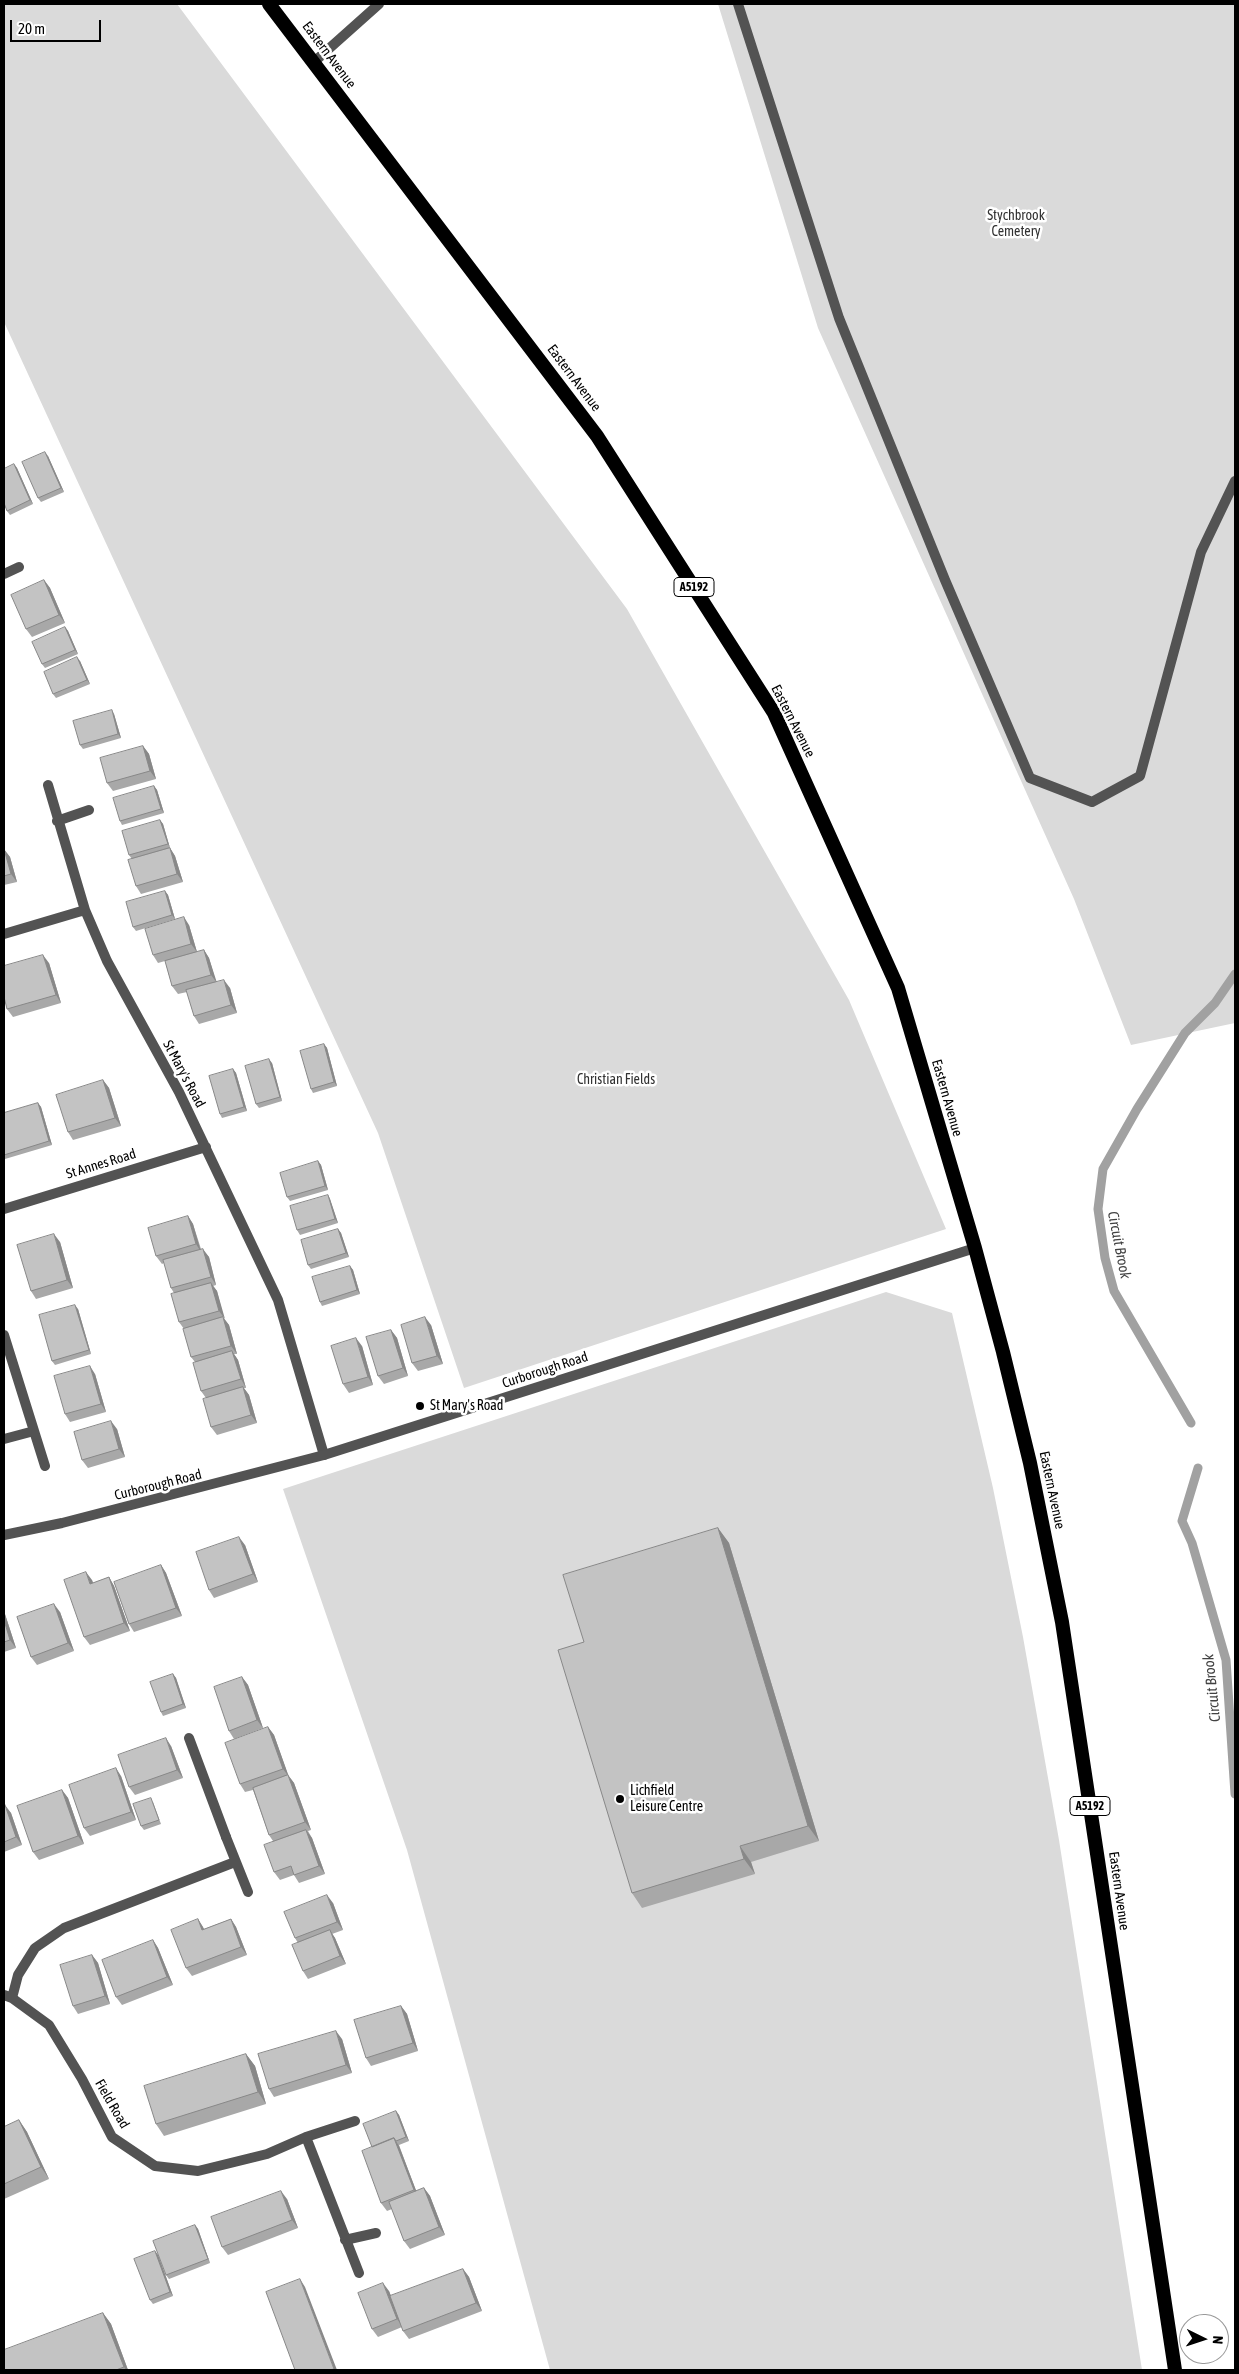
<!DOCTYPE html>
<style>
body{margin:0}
#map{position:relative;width:1239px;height:2374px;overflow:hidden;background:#fff;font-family:"Asap Condensed",sans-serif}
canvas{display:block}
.frame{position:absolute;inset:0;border:5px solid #000;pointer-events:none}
.north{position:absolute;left:1179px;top:2314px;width:50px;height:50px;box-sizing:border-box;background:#fff;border:1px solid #999;border-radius:50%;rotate:94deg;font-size:14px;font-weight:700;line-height:20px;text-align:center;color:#000}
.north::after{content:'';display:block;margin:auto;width:18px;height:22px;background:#000;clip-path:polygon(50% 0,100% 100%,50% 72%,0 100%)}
.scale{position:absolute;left:10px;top:20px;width:91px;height:22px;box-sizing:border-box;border:2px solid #000;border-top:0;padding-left:6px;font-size:15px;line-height:18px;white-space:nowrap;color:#000;-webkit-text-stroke:4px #fff;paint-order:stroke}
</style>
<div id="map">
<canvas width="1239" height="2374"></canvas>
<div class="frame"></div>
<div class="north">N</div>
<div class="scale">20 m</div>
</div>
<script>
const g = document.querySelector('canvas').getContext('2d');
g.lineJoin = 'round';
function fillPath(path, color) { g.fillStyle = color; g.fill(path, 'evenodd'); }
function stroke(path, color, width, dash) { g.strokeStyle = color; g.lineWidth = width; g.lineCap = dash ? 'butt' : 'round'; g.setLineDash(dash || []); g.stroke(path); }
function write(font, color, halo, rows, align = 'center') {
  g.font = font + ' "Asap Condensed",sans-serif'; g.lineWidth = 5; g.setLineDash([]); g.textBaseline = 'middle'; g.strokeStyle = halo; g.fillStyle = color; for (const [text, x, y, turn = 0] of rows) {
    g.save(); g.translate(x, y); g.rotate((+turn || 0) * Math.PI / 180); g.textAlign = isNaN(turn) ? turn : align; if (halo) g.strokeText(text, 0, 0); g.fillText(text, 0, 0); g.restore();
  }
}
fillPath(new Path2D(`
 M4 4H177L627 609 849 1000 946 1229 464 1388 378 1133 4 322Z
 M718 4H1235V1023L1131 1045 1074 899 818 328Z
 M886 1292 952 1313 993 1488 1023 1637 1059 1840 1142 2370H550L407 1850 283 1489Z`), '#dadada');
stroke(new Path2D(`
 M1191 1423 1114 1291 1105 1258 1098 1209 1103 1169 1137 1109 1185 1033 1215 1003 1235 974
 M1198 1468 1182 1521 1192 1543 1226 1660 1235 1794`), '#a1a1a1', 9);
stroke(new Path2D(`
 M738 4 839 318 945 580 1030 778 1092 802 1140 776 1201 552 1235 481
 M314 62 379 4
 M189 1738 226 1837`), '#535353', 10);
stroke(new Path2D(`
 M4 574 19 567
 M48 785 85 910 107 961 179 1092 278 1300 324 1455
 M57 821 89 810
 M4 934 85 910
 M4 1209 206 1147
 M4 1335 45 1466
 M4 1439 34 1431
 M226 1837 248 1892
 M4 1995 12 1998 49 2025 82 2079 112 2137 155 2166 198 2171 267 2154 306 2137 355 2121
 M12 1998 18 1975 35 1948 64 1928 235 1862
 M306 2137 359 2273
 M345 2240 376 2233`), '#535353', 10);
stroke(new Path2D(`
 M4 1535 62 1523 324 1455 975 1248`), '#535353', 10);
stroke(new Path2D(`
 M269 4 597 436 774 713 898 988 975 1248 1003 1352 1030 1463 1062 1622 1175 2370`), '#000', 14);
fillPath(new Path2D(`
 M48 456 64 492 41 502 38 498Z
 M14 464 17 468 33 504 10 515 7 511Z
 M44 580 50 588 65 623 32 637 26 629Z
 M65 627 68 631 78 654 45 668 42 664Z
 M80 661 90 684 56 698 53 694Z
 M114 714 121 738 83 749 80 745Z
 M143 746 149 754 156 779 113 791 107 783Z
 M154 786 157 790 164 813 122 825 120 821Z
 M160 820 163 824 170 848 175 856 183 882 141 894 136 886 132 859 129 855Z
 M4 850 10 857 17 882 4 885Z
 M165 891 168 895 175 919 136 931 133 927Z
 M189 925 197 952 204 950 209 958 216 982 230 988 237 1013 199 1024 194 1016 187 992 178 994 172 986 165 961 158 963 153 955Z
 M49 963 61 1003 13 1017 7 1009Z
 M324 1044 327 1048 337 1086 313 1093 311 1089Z
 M272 1063 282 1101 259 1108 256 1104Z
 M233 1069 236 1073 247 1111 222 1118 220 1114Z
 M103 1080 109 1088 121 1126 73 1140 68 1132Z
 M38 1103 41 1107 52 1145 5 1159 4 1157V1113Z
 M318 1161 321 1165 328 1190 290 1201 287 1197Z
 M328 1195 330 1199 338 1223 300 1235 297 1230Z
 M188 1216 193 1224 201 1249 209 1257 216 1285 213 1286 217 1291 224 1319 229 1325 237 1354H234L238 1360 246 1388H244L249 1395 257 1423 217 1435 211 1427 206 1398 201 1391 195 1362 191 1357 184 1329 179 1322 174 1293 171 1288 164 1263 162 1264 156 1256Z
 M338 1229 341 1233 349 1257 311 1269 308 1265Z
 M60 1242 73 1288 36 1299 31 1291Z
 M350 1266 353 1270 360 1294 322 1306 320 1302Z
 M78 1309 91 1354 55 1365 52 1361Z
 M431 1325 443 1364 418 1371 412 1363Z
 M391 1330 397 1338 408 1376 384 1384 378 1376Z
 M362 1346 373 1385 349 1393 343 1384Z
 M95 1374 106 1412 70 1422 65 1414Z
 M117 1429 125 1457 88 1468 82 1460Z
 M718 1528 729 1543 819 1841 751 1862 755 1874 642 1908 632 1893 584 1642Z
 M245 1545 258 1582 214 1598 209 1590Z
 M161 1565 166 1573 182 1616 134 1632 129 1624Z
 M109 1577 114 1586 130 1631 90 1645 84 1637 92 1580 93 1583Z
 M4 1611 16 1648 4 1652Z
 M60 1612 74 1651 37 1665 31 1657Z
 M173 1674 176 1678 186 1708 163 1716 161 1712Z
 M242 1677 248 1685 263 1728 234 1739 229 1731Z
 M268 1727 274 1735 288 1775 294 1783 311 1830 308 1831 312 1838 325 1874 299 1883 294 1875 280 1880 274 1872 273 1841 269 1835 253 1790 245 1792 240 1784Z
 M171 1746 183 1778 135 1795 129 1787Z
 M121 1776 136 1820 90 1836 84 1828Z
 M62 1790 68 1798 84 1844 39 1860 33 1852Z
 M153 1802 161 1824 144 1830 141 1826Z
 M4 1806 11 1813 22 1845 4 1852Z
 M333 1903 343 1930 332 1934 335 1938 346 1964 308 1979 303 1971 298 1943 295 1938Z
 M198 1919 204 1929 231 1919 236 1927 247 1955 192 1976 186 1968Z
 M153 1940 158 1948 173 1985 122 2005 116 1997Z
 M92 1955 98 1963 110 2004 78 2014 73 2006Z
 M401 2006 407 2014 418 2051 371 2066 366 2058Z
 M342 2039 352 2073 274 2097 269 2089Z
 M246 2054 255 2066 266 2104 164 2136 156 2124Z
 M396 2111 399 2115 409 2141 399 2145 416 2191 424 2188 430 2196 445 2235 410 2249 404 2241 392 2209 387 2211 381 2203 372 2147Z
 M19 2120 27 2132 49 2179 4 2199V2127Z
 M287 2199 298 2228 228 2255 222 2247Z
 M195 2225 198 2229 210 2263 169 2279 166 2275Z
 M155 2251 158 2255 173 2296 153 2304 150 2300Z
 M463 2269 469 2277 482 2311 409 2339 403 2331 402 2327 378 2337 372 2329 389 2291 391 2296Z
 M103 2313 111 2324 128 2370H4Z`), '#a8a8a8');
fillPath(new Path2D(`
 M45 452 48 456 64 492 61 488Z
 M14 464 17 468 33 504 30 500Z
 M44 580 50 588 65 623 59 615Z
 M65 627 68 631 78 654 75 650Z
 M77 657 80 661 90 684 87 680Z
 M112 710 114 714 121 738 118 734Z
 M143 746 149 754 156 779 150 771Z
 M154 786 157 790 164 813 161 809Z
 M160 820 163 824 170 848 168 844Z
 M170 848 175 856 183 882 177 874Z
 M4 849 10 857 17 882 11 874Z
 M165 891 168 895 175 919 172 915Z
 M184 917 189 925 197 952 191 944Z
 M204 950 209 958 217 983 211 975Z
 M43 955 49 963 61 1003 56 995Z
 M224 980 230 988 237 1013 231 1005Z
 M324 1044 327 1048 337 1086 334 1082Z
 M269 1059 272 1063 282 1101 280 1097Z
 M233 1069 236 1073 247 1111 244 1107Z
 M103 1080 109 1088 121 1126 115 1118Z
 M38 1103 41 1107 52 1145 49 1141Z
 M318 1161 321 1165 328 1190 325 1186Z
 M328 1195 330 1199 338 1223 335 1219Z
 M188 1216 193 1224 201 1252 196 1244Z
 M338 1229 341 1233 349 1257 346 1253Z
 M54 1234 60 1242 73 1288 67 1280Z
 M203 1249 209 1257 216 1285 211 1277Z
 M350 1266 353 1270 360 1294 357 1290Z
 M211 1283 217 1291 225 1319 219 1311Z
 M75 1305 78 1309 91 1354 89 1350Z
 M223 1317 229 1325 237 1354 231 1346Z
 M425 1317 431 1325 443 1364 437 1356Z
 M391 1330 397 1338 408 1376 403 1368Z
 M356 1338 362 1346 373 1385 368 1377Z
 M232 1351 238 1360 246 1388 241 1379Z
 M90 1366 95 1374 106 1412 101 1404Z
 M243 1387 249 1395 257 1423 251 1415Z
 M111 1421 117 1429 125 1457 119 1449Z
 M718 1528 729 1543 819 1841 808 1826Z
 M239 1537 245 1545 258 1582 253 1574Z
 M161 1565 166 1573 182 1616 176 1608Z
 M86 1572 92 1580 96 1592 90 1584Z
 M109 1577 114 1586 130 1631 124 1623Z
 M54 1604 60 1612 74 1651 68 1643Z
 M4 1611 16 1648 10 1640 4 1620Z
 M173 1674 176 1678 186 1708 183 1704Z
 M242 1677 248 1685 263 1728 257 1720Z
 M268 1727 274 1735 289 1777 283 1769Z
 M166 1738 171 1746 183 1778 177 1770Z
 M116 1768 121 1776 136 1820 131 1812Z
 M288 1775 294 1783 311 1830 305 1822Z
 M62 1790 68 1798 84 1844 78 1836Z
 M5 1805 11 1813 22 1845 16 1837Z
 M306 1830 312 1838 325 1874 319 1866Z
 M740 1846 751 1862 755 1874 744 1859Z
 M327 1895 333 1903 343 1930 337 1922Z
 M198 1919 203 1927 208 1938 202 1930Z
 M231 1919 236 1927 247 1955 241 1947Z
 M330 1930 335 1938 346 1964 340 1956Z
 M153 1940 158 1948 173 1985 167 1977Z
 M92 1955 98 1963 110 2004 105 1996Z
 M401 2006 407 2014 418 2051 413 2043Z
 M336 2031 342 2039 352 2073 346 2065Z
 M246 2054 255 2066 266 2104 258 2092Z
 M396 2111 399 2115 409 2141 406 2137Z
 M19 2120 27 2132 49 2179 41 2167Z
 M394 2138 399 2146 419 2198 414 2190Z
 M424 2188 430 2196 445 2235 439 2227Z
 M281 2191 287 2199 298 2228 292 2220Z
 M195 2225 198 2229 210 2263 208 2259Z
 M155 2251 158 2255 173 2296 170 2292Z
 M463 2269 469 2277 482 2311 476 2303Z
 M300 2279 305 2287 337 2370H335L334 2369Z
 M383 2283 389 2291 403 2327 397 2319Z
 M103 2313 111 2324 128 2370H126L124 2367Z`), '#888');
const building = new Path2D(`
 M45 452 61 488 38 498 22 462Z
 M14 464 30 500 7 511 4 503V469Z
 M44 580 59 615 26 629 11 595Z
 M65 627 75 650 42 664 32 642Z
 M77 657 87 680 53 694 44 672Z
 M112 710 118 734 80 745 73 721Z
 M143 746 150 771 107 783 100 758Z
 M154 786 161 809 120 821 113 798Z
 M160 820 168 844 129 855 122 831Z
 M170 848 177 874 136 886 128 860Z
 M4 849 11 874 4 876Z
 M165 891 172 915 133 927 126 902Z
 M184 917 191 944 153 955 145 929Z
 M204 950 211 975 172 986 165 961Z
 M43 955 56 995 7 1009 4 997V966Z
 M224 980 231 1005 194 1016 186 990Z
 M324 1044 334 1082 311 1089 300 1051Z
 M269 1059 280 1097 256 1104 245 1066Z
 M233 1069 244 1107 220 1114 209 1076Z
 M103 1080 115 1118 68 1132 56 1095Z
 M38 1103 49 1141 4 1155V1113Z
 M318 1161 325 1186 287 1197 280 1173Z
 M328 1195 335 1219 297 1230 290 1206Z
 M188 1216 196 1244 156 1256 148 1228Z
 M338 1229 346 1253 308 1265 301 1240Z
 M54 1234 67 1280 31 1291 17 1245Z
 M203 1249 211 1277 171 1288 163 1260Z
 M350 1266 357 1290 320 1302 312 1277Z
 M211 1283 219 1311 179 1322 171 1294Z
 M75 1305 89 1350 52 1361 39 1315Z
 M223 1317 231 1346 191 1357 183 1329Z
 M425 1317 437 1356 412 1363 401 1325Z
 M391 1330 403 1368 378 1376 366 1337Z
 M356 1338 368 1377 343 1384 331 1346Z
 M232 1351 241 1379 201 1391 193 1363Z
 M90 1366 101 1404 65 1414 54 1376Z
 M243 1387 251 1415 211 1427 203 1399Z
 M111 1421 119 1449 82 1460 74 1432Z
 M718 1528 808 1826 740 1846 744 1859 632 1893 558 1650 584 1642 563 1575Z
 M239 1537 253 1574 209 1590 196 1552Z
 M161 1565 176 1608 129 1624 114 1582Z
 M86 1572 90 1584 109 1577 124 1623 84 1637 64 1580Z
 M54 1604 68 1643 31 1657 17 1617Z
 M4 1620 10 1640 4 1642Z
 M173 1674 183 1704 161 1712 150 1682Z
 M242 1677 257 1720 229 1731 214 1687Z
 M268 1727 283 1769 240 1784 225 1743Z
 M166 1738 177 1770 129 1787 118 1755Z
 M116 1768 131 1812 84 1828 69 1785Z
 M288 1775 305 1822 269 1835 253 1788Z
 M62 1790 78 1836 33 1852 17 1806Z
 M151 1798 159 1820 141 1826 133 1804Z
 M5 1805 16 1837 4 1842V1806Z
 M306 1830 319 1866 294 1875 291 1866 274 1872 264 1845Z
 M327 1895 337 1922 295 1938 284 1912Z
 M198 1919 202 1930 231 1919 241 1947 186 1968 171 1930Z
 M330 1930 340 1956 303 1971 292 1945Z
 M153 1940 167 1977 116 1997 102 1960Z
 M92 1955 105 1996 73 2006 60 1965Z
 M401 2006 413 2043 366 2058 354 2020Z
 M336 2031 346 2065 269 2089 258 2054Z
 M246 2054 258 2092 156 2124 144 2086Z
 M396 2111 406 2137 396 2141 394 2138 372 2147 363 2124Z
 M19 2120 41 2167 4 2184V2127Z
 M394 2138 414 2190 381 2203 362 2151Z
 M424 2188 439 2227 404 2241 389 2202Z
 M281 2191 292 2220 222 2247 211 2217Z
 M195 2225 208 2259 166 2275 153 2241Z
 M155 2251 170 2292 150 2300 134 2259Z
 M463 2269 476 2303 403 2331 390 2296Z
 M300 2279 334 2369 330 2370H295L266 2292Z
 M383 2283 397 2319 372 2329 358 2293Z
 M103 2313 124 2367 116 2370H4V2350Z`);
fillPath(building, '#c3c3c3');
stroke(building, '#888', 1);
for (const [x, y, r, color] of [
 [420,1406,5,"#000"],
 [620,1799,5,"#000"]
]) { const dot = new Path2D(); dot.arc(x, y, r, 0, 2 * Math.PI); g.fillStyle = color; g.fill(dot); stroke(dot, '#fff', 2); }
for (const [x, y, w] of [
 [694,587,40],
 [1090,1806,40]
]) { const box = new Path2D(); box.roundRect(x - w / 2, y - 9.5, w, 19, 4); g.fillStyle = '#fff'; g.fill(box); stroke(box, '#000', 1); }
write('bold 12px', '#000', null, [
 ["A5192",694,587],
 ["A5192",1090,1806]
]);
write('14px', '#000', '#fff', [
 ["Eastern Avenue",329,55,53],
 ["Eastern Avenue",574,378,53],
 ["Eastern Avenue",793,721,63],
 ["St Mary's Road",184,1074,62],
 ["Eastern Avenue",947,1098,74],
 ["St Annes Road",101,1164,-17],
 ["Curborough Road",545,1370,-18],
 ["Curborough Road",158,1485,-14],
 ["Eastern Avenue",1052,1490,78],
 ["Eastern Avenue",1119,1891,82],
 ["Field Road",112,2104,60]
]);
write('14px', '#313131', '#fff', [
 ["Stychbrook",1016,216],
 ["Cemetery",1016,232],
 ["Christian Fields",616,1080]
]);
write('14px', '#000', '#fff', [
 ["St Mary's Road",430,1406],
 ["Lichfield",630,1791],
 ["Leisure Centre",630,1807]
], 'left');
write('italic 15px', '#424242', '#fff', [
 ["Circuit Brook",1119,1245,79],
 ["Circuit Brook",1212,1688,-96]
]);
</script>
